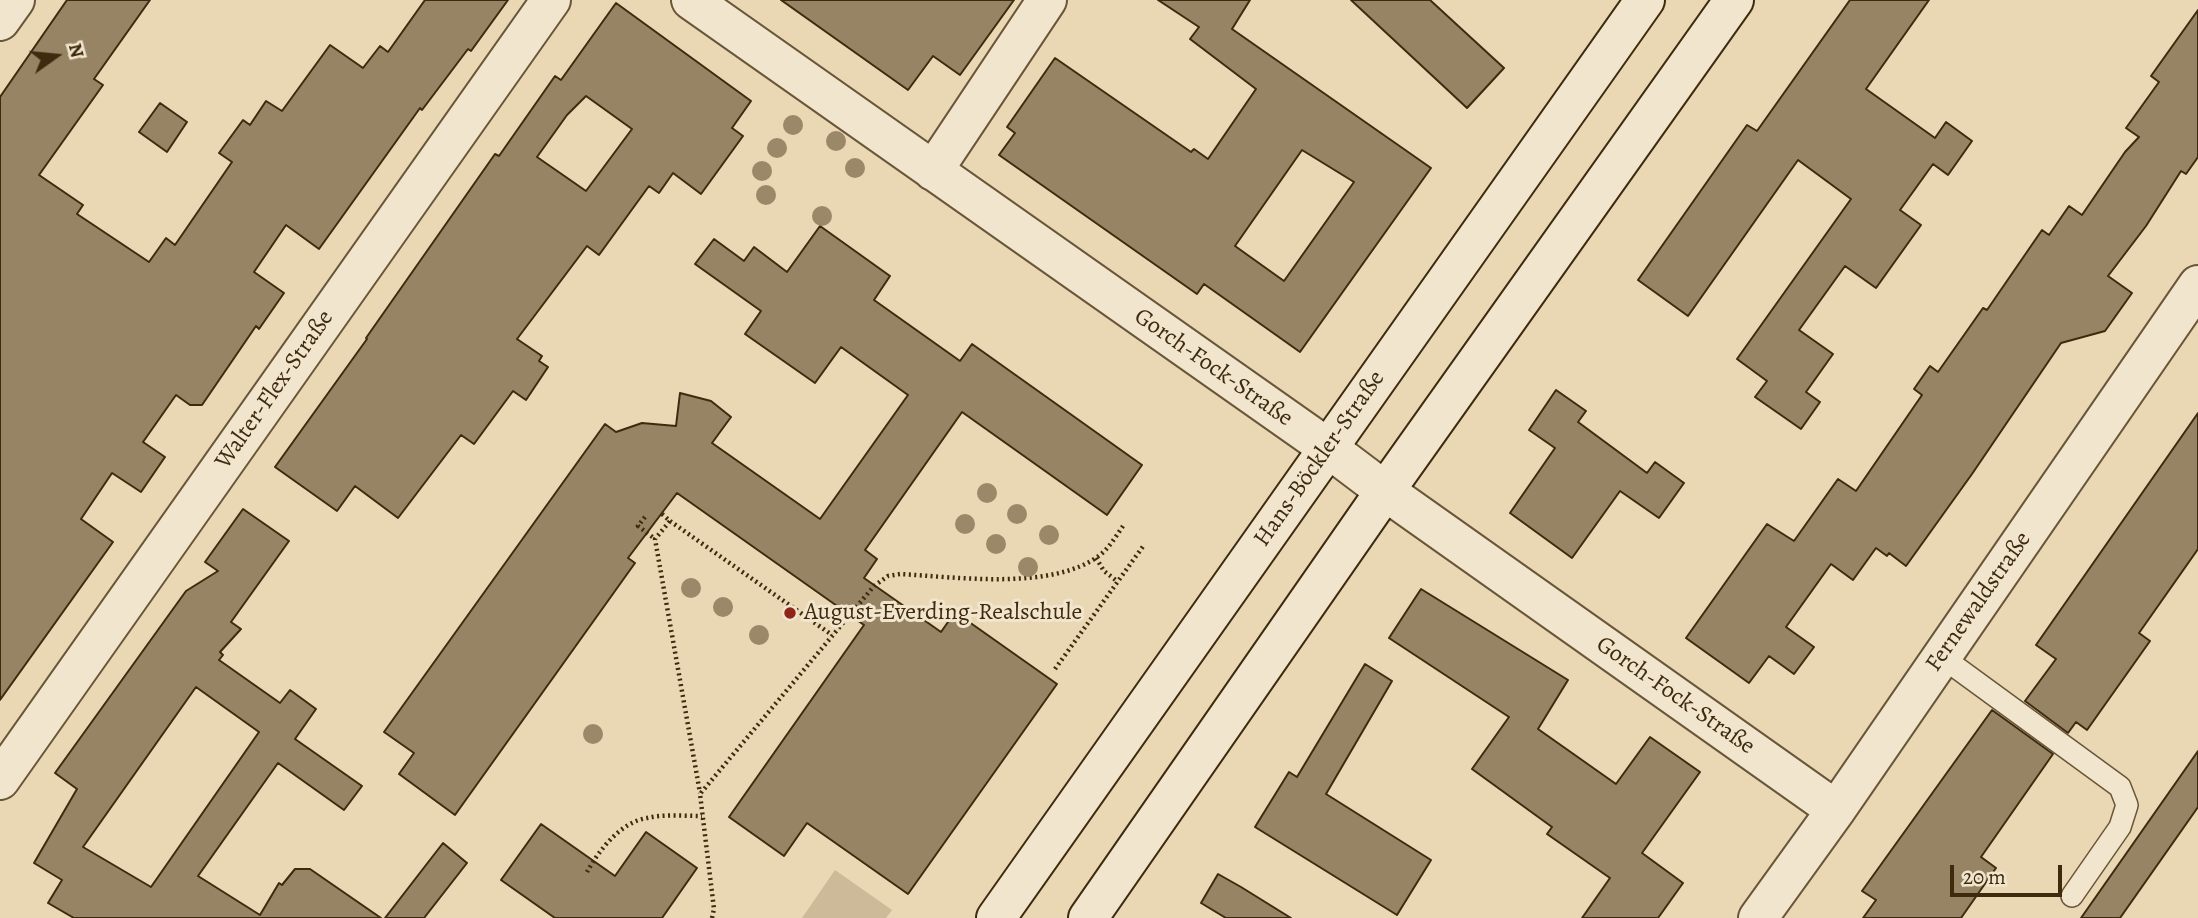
<!DOCTYPE html>
<meta charset="utf-8">
<style>
body{margin:0}
#map{position:relative;width:2198px;height:918px;overflow:hidden;background:#ead7b4;font-family:Alegreya,serif}
canvas{display:block}
.north{position:absolute;left:21px;top:21px;width:70px;height:70px;-webkit-text-stroke:5px #f1e5ce;paint-order:stroke;rotate:75deg;font-size:19px;font-weight:700;line-height:28px;text-align:center;color:#3e2b0f}
.north::after{content:'';display:block;margin:auto;width:24px;height:32px;background:#3e2b0f;clip-path:polygon(50% 0,100% 100%,50% 72%,0 100%)}
.scale{position:absolute;left:1950px;top:865px;width:112px;height:32px;box-sizing:border-box;border:4px solid #3e2b0f;border-top:0;padding-left:9px;font-size:21px;line-height:24px;white-space:nowrap;color:#3e2b0f;-webkit-text-stroke:5px #f1e5ce;paint-order:stroke}
</style>
<div id="map">
<canvas width="2198" height="918"></canvas>
<div class="north">N</div>
<div class="scale">20 m</div>
</div>
<script>
const g = document.querySelector('canvas').getContext('2d');
g.lineJoin = 'round';
function fillPath(path, color) { g.fillStyle = color; g.fill(path, 'evenodd'); }
function stroke(path, color, width, dash) { g.strokeStyle = color; g.lineWidth = width; g.lineCap = dash ? 'butt' : 'round'; g.setLineDash(dash || []); g.stroke(path); }
function write(font, color, halo, rows, align = 'center') {
  g.font = font + ' Alegreya,serif'; g.lineWidth = 6; g.setLineDash([]); g.textBaseline = 'middle'; g.strokeStyle = halo; g.fillStyle = color; for (const [text, x, y, turn = 0] of rows) {
    g.save(); g.translate(x, y); g.rotate((+turn || 0) * Math.PI / 180); g.textAlign = isNaN(turn) ? turn : align; if (halo) g.strokeText(text, 0, 0); g.fillText(text, 0, 0); g.restore();
  }
}
fillPath(new Path2D(`
 M835 870 892 910 886 918H802Z`), '#cdba98');
const building = new Path2D(`
 M67 0H150L94 79 103 85 39 175 83 205 77 214 149 262 166 238 175 245 232 162 219 153 243 120 250 125 266 101 282 111 330 45 363 68 380 46 388 52 425 0H508L471 51 468 49 422 110 420 108 319 249 286 225 254 272 284 293 259 329 256 326 202 405H190L176 395 143 442 165 457 141 492 112 473 81 519 113 542 0 700V97Z
 M781 0H1014L960 75 933 56 908 90Z
 M1158 0H1250L1232 29 1431 168 1300 352 1204 284 1197 294 999 155 1015 133 1007 127 1055 58 1191 152 1194 149 1208 159 1256 89 1190 39 1199 27ZM1302 150 1354 182 1284 281 1235 246Z
 M1351 0H1430L1504 68 1467 108Z
 M1850 0H1929L1866 89 1935 138 1946 122 1972 141 1948 175 1933 164 1900 210 1921 225 1876 288 1845 266 1799 330 1833 354 1806 392 1820 402 1801 429 1755 397 1767 381 1737 359 1851 199 1798 160 1688 316 1638 280 1747 125 1757 131Z
 M616 3 751 101 732 128 743 136 701 194 673 173 659 193 649 186 599 255 587 246 517 339 542 356 539 361 548 367 526 400 513 391 474 444 461 435 398 518 355 486 337 511 275 467 367 339 366 338 495 154 499 156 555 76 561 80ZM586 96 632 129 586 191 537 157 567 115Z
 M2198 10V157L2186 174 2181 171 2146 226 2108 276 2132 293 2105 331 2061 343 1972 474 1906 566 1889 553 1887 556 1876 548 1853 580 1831 564 1786 627 1814 647 1794 674 1769 656 1749 683 1686 638 1767 524 1794 541 1838 479 1856 491 1922 395 1914 389 1930 366 1938 372 1983 308 1987 310 2042 230 2049 235 2069 206 2082 215 2125 152 2139 137 2126 128 2159 82 2151 76Z
 M160 103 187 122 167 152 139 132Z
 M820 226 890 276 874 300 960 361 972 344 1142 465 1107 515 962 412 865 550 877 559 864 578 941 632 955 612 1057 684 908 894 807 823 784 856 729 817 864 625 677 493 628 558 635 563 455 815 399 774 414 753 384 732 605 424 616 432 642 423 676 426 680 393 711 401 731 417 712 443 820 519 908 395 841 347 815 383 745 334 761 311 695 264 714 239 744 261 754 247 787 272Z
 M1556 390 1586 411 1578 422 1647 473 1655 462 1684 483 1659 518 1620 491 1572 558 1510 513 1555 448 1529 430Z
 M2198 413V549L2139 633 2150 641 2087 730 2076 722 2068 733 2025 701 2056 659 2036 645Z
 M243 509 289 541 231 622 241 629 220 652 223 655 219 660 280 703 290 690 316 709 295 739 362 786 344 810 278 763 198 876 260 915 279 883 282 885 295 869H310L381 918H74L48 903 62 880 34 863 77 789 55 773 186 591 218 571 205 562ZM196 687 259 732 151 887 83 847Z
 M1421 589 1568 680 1538 729 1616 784 1650 737 1700 772 1642 853 1683 883 1658 918H1582L1610 878 1547 834 1552 827 1472 769 1509 717 1389 638Z
 M1365 664 1392 681 1326 794 1431 860 1397 915 1255 827 1289 772 1297 777Z
 M1992 710 2053 754 1981 857 1996 868 1961 918H1863L1876 900 1862 891Z
 M2198 751V807L2120 918H2081Z
 M541 824 615 876 646 832 697 868 662 918H555L501 880Z
 M443 843 467 863 424 918H385Z
 M1218 874 1241 887 1291 918H1226L1201 903Z`);
fillPath(building, '#978465');
stroke(building, '#3e2b0f', 2);
const lane = new Path2D(`
 M1942 657 2120 787 2127 805 2120 827 2072 896`);
const street = new Path2D(`
 M691 0 1328 448 1385 491 1836 810
 M0 21 15 0
 M933 171 1047 0
 M0 780 551 0
 M1758 918 1836 810 2198 285`);
const secondary = new Path2D(`
 M996 918 1645 0
 M1088 918 1385 491 1734 0`);
stroke(lane, '#695638', 24);
stroke(street, '#695638', 42);
stroke(secondary, '#3e2b0f', 42);
stroke(new Path2D(`
 M662 514 670 521 655 539 700 793
 M645 517 638 526 655 539
 M670 521 832 635
 M1096 558 1104 571 1117 581
 M1055 669 1144 545
 M587 872C599 850 621 822 647 818 664 814 684 816 702 816
 M712 918 714 909 700 794 874 586 888 576 900 574C957 577 1053 591 1100 555 1110 547 1116 536 1123 526`), '#3e2b0f', 4.5, [2, 3.5]);
stroke(lane, '#f1e5ce', 21);
stroke(street, '#f1e5ce', 38);
stroke(secondary, '#f1e5ce', 38);
g.fillStyle = '#9b8868';
for (const [x, y] of [
 [793,125],
 [836,141],
 [777,148],
 [855,168],
 [762,171],
 [766,195],
 [822,216],
 [987,493],
 [1017,514],
 [965,524],
 [1049,535],
 [996,544],
 [1028,567],
 [691,588],
 [723,607],
 [759,635],
 [593,734]
]) { g.beginPath(); g.arc(x, y, 10, 0, 2 * Math.PI); g.fill(); }
for (const [x, y, r, color] of [
 [790,613,7,"#8f2418"]
]) { const dot = new Path2D(); dot.arc(x, y, r, 0, 2 * Math.PI); g.fillStyle = color; g.fill(dot); stroke(dot, '#f1e5ce', 2.5); }
write('24px', '#3e2b0f', '#f1e5ce', [
 ["Gorch-Fock-Straße",1213,368,35],
 ["Walter-Flex-Straße",275,390,-55],
 ["Hans-Böckler-Straße",1320,459,-55],
 ["Fernewaldstraße",1979,602,-55],
 ["Gorch-Fock-Straße",1675,696,35]
]);
write('24px', '#3e2b0f', '#f1e5ce', [
 ["August-Everding-Realschule",804,613]
], 'left');
</script>
